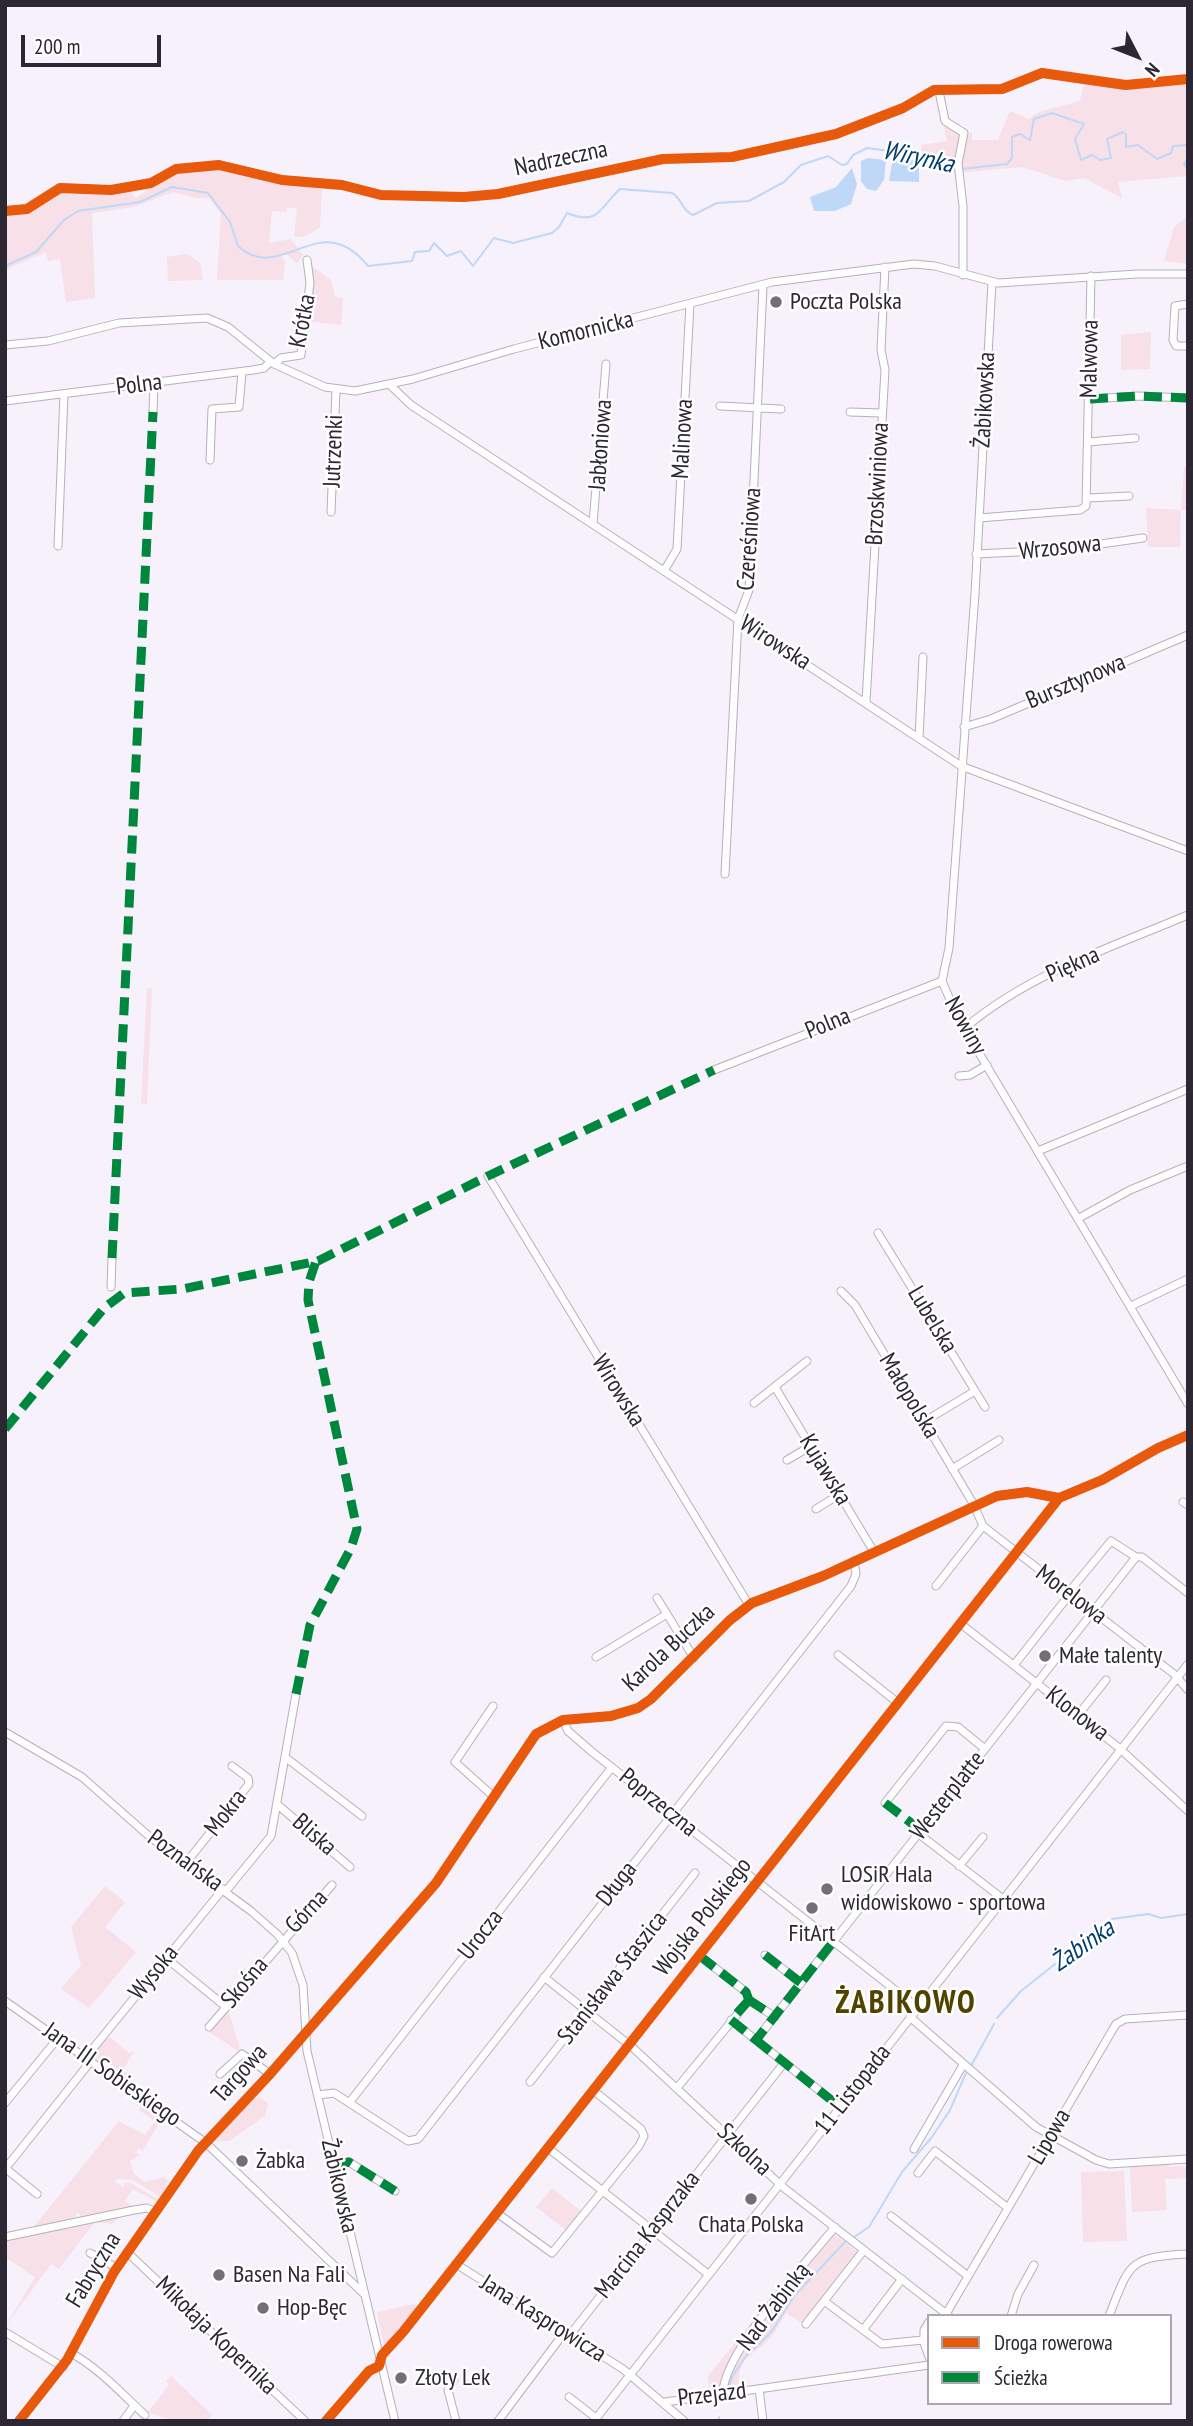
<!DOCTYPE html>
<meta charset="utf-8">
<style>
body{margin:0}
#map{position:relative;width:1193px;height:2426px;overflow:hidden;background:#f6f1fb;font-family:"PT Sans Narrow",sans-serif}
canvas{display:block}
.frame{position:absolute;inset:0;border:7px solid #2c2732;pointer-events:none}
.legend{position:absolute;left:927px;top:2314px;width:245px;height:91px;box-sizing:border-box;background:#fefefe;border:2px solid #aaa8ac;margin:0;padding:9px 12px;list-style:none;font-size:21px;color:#2c2732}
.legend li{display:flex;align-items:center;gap:14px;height:35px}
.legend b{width:35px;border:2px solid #aaa8ac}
.north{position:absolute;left:1102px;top:21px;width:70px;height:70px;-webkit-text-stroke:5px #fefefe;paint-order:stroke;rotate:132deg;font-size:19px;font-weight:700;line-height:28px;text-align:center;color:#2c2732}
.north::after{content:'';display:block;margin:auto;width:24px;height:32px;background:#2c2732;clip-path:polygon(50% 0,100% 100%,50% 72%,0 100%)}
.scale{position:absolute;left:21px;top:35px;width:140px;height:32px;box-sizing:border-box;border:4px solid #2c2732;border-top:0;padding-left:9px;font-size:21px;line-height:24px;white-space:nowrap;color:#2c2732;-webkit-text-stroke:5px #fefefe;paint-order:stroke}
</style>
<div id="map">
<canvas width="1193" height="2426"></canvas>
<div class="frame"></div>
<ul class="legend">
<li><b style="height:9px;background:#e8590c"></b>Droga rowerowa</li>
<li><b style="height:9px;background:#00873e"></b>Ścieżka</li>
</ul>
<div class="north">N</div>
<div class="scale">200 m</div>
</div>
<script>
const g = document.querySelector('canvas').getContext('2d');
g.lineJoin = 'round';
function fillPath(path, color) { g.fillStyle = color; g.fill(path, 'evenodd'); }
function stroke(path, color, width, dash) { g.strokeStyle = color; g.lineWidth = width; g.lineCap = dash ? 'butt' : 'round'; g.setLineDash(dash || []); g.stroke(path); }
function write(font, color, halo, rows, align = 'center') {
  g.font = font + ' "PT Sans Narrow",sans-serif'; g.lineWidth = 5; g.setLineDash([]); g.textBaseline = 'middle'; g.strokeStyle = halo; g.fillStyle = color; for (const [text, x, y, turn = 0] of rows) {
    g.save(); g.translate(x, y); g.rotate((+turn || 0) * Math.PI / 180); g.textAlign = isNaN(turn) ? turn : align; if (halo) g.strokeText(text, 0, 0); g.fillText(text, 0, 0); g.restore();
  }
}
fillPath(new Path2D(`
 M1064 80 1124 87 1188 81V176L1118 182 1122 198 1084 178 1065 181 1023 167 955 173 922 168 921 145 947 141 943 122 959 130 965 139 972 132V140H998L1010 111 1029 119C1043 106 1063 109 1080 100L1084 85Z
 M217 167 322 185 320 227C313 232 302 240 294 236L297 208H287L286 212 272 211 269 243 291 239 303 255 297 263 284 253 281 255 285 262 283 280H217L221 214 209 198H194L173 192 134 207 92 213 95 298 66 302 60 259 48 261 46 252 5 270V213L11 214 62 190 128 189 136 198 170 173Z
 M1188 216V264L1164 261 1174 227Z
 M187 254 200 263 203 280 168 281 167 257Z
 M309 264 331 280 335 297 343 298 341 325 306 321Z
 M1151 332 1150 369 1121 370V335Z
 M1184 467H1188V510H1181L1180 547H1148L1146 508 1181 510Z
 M147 988 152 989 147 1104 141 1103Z
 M105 1886 125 1902 105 1927 136 1952 89 2008 61 1989 81 1965 71 1927Z
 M228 2010 240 2048 238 2051 209 2032Z
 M105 2038H111L129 2053 134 2051 123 2070 130 2076 128 2078 93 2057Z
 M260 2097 268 2104 265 2116 229 2141H214L252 2099Z
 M143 2104 161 2119 143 2151 139 2148 136 2152 140 2155 130 2161 134 2174 145 2182 164 2177 168 2181 161 2197 132 2180 117 2179 115 2182 124 2187V2182L131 2183 159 2200 157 2202 133 2189 125 2201 134 2208 81 2218 78 2212 73 2221 33 2228 119 2121 145 2135 155 2121 139 2110Z
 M1167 2164 1171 2167 1183 2166 1188 2171V2178L1165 2179 1167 2210 1132 2212 1130 2167Z
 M1124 2171 1127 2241 1083 2242 1081 2172Z
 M552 2188 582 2212 567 2231 536 2207Z
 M122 2214 112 2224 95 2222 59 2269 51 2264 5 2327 35 2277 5 2257V2239Z
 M828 2229 728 2366 720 2390 697 2394 696 2391 709 2390 708 2376Z
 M833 2233 859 2253 803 2324 786 2313C781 2321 777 2330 771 2337 753 2358 737 2354 739 2387L726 2389C743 2329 795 2281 833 2233Z
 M414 2304 418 2307 390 2343 384 2344 377 2312Z
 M171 2376 212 2415 207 2421H173L148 2412 169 2385 166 2381Z`), '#f7e0e8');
fillPath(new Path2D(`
 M868 158 886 160 884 180 876 191 867 189 861 181V161Z
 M893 158 919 160V182L889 181Z
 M852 168 857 184 851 204 835 211H814L810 197 836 187Z`), '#bfd8f7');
stroke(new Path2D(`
 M1188 157 1184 165 1188 169
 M961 169 1007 164 1012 158V137L1020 134 1030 140 1034 119 1052 113 1084 124 1075 139 1081 160 1092 155 1100 160 1111 158 1107 139 1123 132 1126 134V147L1138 145 1157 159 1171 153 1173 146 1188 145
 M5 266 36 252 64 220 78 211 140 202 172 187 208 193 230 222 238 246C282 286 319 205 368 266L412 261 415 252 429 251 434 243 447 256 461 251 473 266 494 238 513 243 552 233 559 227 567 213C599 226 599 208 620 189L672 193C682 198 682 211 693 215L717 203 749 201 784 182 801 165 828 156 842 165 847 164 853 155 867 148 930 156 955 169
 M997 2018 1021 1991 1112 1919 1148 1914 1161 1918 1188 1914
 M971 2066 994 2024
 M854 2237 869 2227 902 2172 932 2137 950 2110 966 2073
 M796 2294 846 2241
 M759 2344 772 2331 794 2296
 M732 2377 746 2356 757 2346
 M728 2388 732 2378
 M719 2417V2421`), '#bfd8f7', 2);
const minor = new Path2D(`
 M939 91 945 121 964 133 958 163 963 206V275
 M5 211 27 209 60 188 111 190 151 183 176 169 219 165 282 180 342 185 381 195 464 197 498 194 663 159 732 157 836 134 903 108 934 90 1002 89 1042 73 1122 85
 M992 282 975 594 949 948 942 981 957 1016 1188 1404
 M1188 304 1175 306 1173 340 1176 346H1188
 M5 345 48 341 119 323 207 318 228 327 274 364 325 387 355 391 413 379 514 349 772 282 914 264 935 266 998 283 1137 274H1188
 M274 364 281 358 301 355 310 283 307 260
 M389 384 411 405 961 766 1188 851
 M1090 399 1138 396 1188 398
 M5 401 253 370 264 368 270 362
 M720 406 781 409
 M153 412 154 383
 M850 412 881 413
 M1088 442 1135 438
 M210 460 212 409 239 407 242 372
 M1088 498 1129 496
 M331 512 336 390
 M979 518 1080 510 1086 506 1091 276
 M593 524 606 364
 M58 546 64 394
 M976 554 1058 550 1143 538
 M664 571 677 549 690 304
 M866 702 885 370 881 350 885 267
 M964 727 991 719 1188 635
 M919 738 923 657
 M725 874 738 619 749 590 763 285
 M965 1028C1028 974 1112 947 1188 915
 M714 1070 942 981
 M959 1076 970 1075 987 1065
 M1038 1151 1188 1089
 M488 1176 749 1605
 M1079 1218 1130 1190 1188 1166
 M878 1233 985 1407
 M111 1287 112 1258
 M841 1291 855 1305 974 1505 983 1526 1174 1674 1188 1690
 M1131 1306 1188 1279
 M775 1387 874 1552
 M754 1403 807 1361
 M925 1421 975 1391
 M787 1460 811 1446
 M952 1469 999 1440
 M1183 1502 1188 1505
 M816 1509 840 1494
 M936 1586 983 1526
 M1068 1593 1111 1541 1136 1557H1142L1188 1593
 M657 1598 694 1658
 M961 1624 1118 1747 1188 1811
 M838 1655 898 1703
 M596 1657 667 1614
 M1014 1665 1070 1594
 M1078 1715 1106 1680
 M563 1720 568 1731 591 1751 918 2008
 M5 1732 82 1777 150 1837 251 1911 277 1934 292 1953 303 1985 307 2051 395 2421
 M285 1757 362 1816
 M493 1796 455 1762 493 1706
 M885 1803 946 1726 958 1727 985 1749
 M278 1805 350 1867
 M919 1834 1003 1899
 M186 1863 249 1784 248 1778 232 1766
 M959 1866 983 1837
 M226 1891 271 1836 296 1694
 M765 1955 801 1983
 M700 1956 746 1992 749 2000
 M166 1958 226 2007
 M544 1977 632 2047 784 2188 949 2316
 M749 2000 775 2017
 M5 2001 206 2143 364 2294
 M910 2017 1036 2127 1096 2160 1109 2164 1188 2159
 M731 2020 756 2040 1136 1557
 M209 2027 332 1885
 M756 2040 840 2107
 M86 2057 223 1889
 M220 2074 242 2054 270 2074
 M530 2082 695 1873
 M677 2088 749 2000
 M318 2095 334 2093 408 2141 418 2139 851 1586 856 1574 854 1561
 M5 2103 58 2038
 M349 2103 612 1767
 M548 2148 708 2274
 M914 2149 963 2065
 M334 2165 349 2162 395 2191
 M5 2168 37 2194
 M5 2169 91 2061
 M918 2173 935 2151 1008 2208
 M497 2213 552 2253 639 2146 644 2136 641 2129 593 2090
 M891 2216 968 2276
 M5 2237 134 2210 147 2208 156 2212
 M127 2252 305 2421
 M90 2253 117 2268
 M456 2264 623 2369 684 2421
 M824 2301 882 2344 923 2340 929 2357
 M946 2314 1116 2024 1125 2019 1188 2015
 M1011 2316 1018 2294 1034 2265
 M1109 2316C1130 2263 1128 2257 1188 2254
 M806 2324 864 2250
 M863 2330 902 2279
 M5 2332 63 2367
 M569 2336 784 2063
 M924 2341V2330L929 2322
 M71 2353C100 2369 122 2394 145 2415
 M454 2380 448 2390 456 2421
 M759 2389 763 2421
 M723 2393C723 2353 808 2260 835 2227
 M569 2397 596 2418
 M665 2402 929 2365
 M19 2421 67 2360 114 2272 198 2151 270 2074 436 1883 536 1734 563 1720 611 1716 638 1708 651 1699 730 1620 752 1603 823 1576 997 1496 1027 1492 1059 1498
 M123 2421 133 2407
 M326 2421 369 2371 379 2366 382 2355 403 2332 1059 1498 1102 1480 1158 1448 1188 1435
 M498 2421 564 2333
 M594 2421 1188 1664`);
stroke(minor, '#b5b0ba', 9);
stroke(minor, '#fefdfe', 7);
stroke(new Path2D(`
 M1090 399 1138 396 1188 398
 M112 1258 153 412
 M5 1429 104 1308 124 1293 182 1289 318 1261 488 1176 714 1070
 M296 1694 310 1625 351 1548 357 1529 308 1300 309 1282 316 1261
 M885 1803 919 1829
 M765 1955 801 1983
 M700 1956 746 1992 749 2000
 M749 2000 731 2020 756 2040 833 1942
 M749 2000 775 2017
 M756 2040 840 2107
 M334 2165 349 2162 395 2191`), '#00873e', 9, [18, 9]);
stroke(new Path2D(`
 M5 211 27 209 60 188 111 190 151 183 176 169 219 165 282 180 342 185 381 195 464 197 498 194 663 159 732 157 836 134 903 108 934 90 1002 89 1042 73 1126 85 1188 79
 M19 2421 67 2360 114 2272 198 2151 270 2074 436 1883 536 1734 563 1720 611 1716 638 1708 651 1699 730 1620 752 1603 823 1576 997 1496 1027 1492 1059 1498
 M326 2421 369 2371 379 2366 382 2355 403 2332 1059 1498 1102 1480 1158 1448 1188 1435`), '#e8590c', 10);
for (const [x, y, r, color] of [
 [776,302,7,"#736e78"],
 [1045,1656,7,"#736e78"],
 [827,1889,7,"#736e78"],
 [812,1908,7,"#736e78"],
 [242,2161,7,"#736e78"],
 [751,2199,7,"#736e78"],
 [219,2275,7,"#736e78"],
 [263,2308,7,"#736e78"],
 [401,2378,7,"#736e78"]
]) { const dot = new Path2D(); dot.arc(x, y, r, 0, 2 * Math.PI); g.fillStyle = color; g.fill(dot); stroke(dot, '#fefefe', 2.5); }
write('24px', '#2c2732', '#fefefe', [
 ["Nadrzeczna",561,159,-12],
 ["Krótka",303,321,-79],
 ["Komornicka",586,331,-14],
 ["Malwowa",1090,359,-89],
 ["Polna",139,385,-7],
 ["Żabikowska",985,400,-87],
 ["Malinowa",683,439,-87],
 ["Jabłoniowa",601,445,-86],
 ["Jutrzenki",334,451,-88],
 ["Brzoskwiniowa",878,484,-87],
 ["Czereśniowa",750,539,-86],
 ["Wrzosowa",1060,548,-6],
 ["Wirowska",775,643,33],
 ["Bursztynowa",1076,682,-23],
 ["Piękna",1073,965,-24],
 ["Polna",828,1024,-22],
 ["Nowiny",965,1026,61],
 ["Lubelska",932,1320,59],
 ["Wirowska",618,1391,58],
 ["Małopolska",909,1396,59],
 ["Kujawska",825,1470,59],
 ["Morelowa",1071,1595,37],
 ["Karola Buczka",669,1648,-43],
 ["Klonowa",1077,1714,38],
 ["Westerplatte",948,1796,-52],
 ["Poprzeczna",658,1803,39],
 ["Mokra",226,1813,-52],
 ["Bliska",314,1835,41],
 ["Poznańska",185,1861,36],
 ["Długa",617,1884,-52],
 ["Górna",307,1912,-47],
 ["Wojska Polskiego",703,1917,-52],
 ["Urocza",481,1935,-52],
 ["Wysoka",154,1973,-51],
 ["Stanisława Staszica",613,1978,-52],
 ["Skośna",245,1983,-50],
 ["Targowa",240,2074,-48],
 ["Jana III Sobieskiego",112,2075,35],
 ["11 Listopada",853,2090,-52],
 ["Lipowa",1050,2137,-60],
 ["Szkolna",744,2150,43],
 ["Żabikowska",339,2186,77],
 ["Marcina Kasprzaka",648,2235,-52],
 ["Fabryczna",94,2270,-59],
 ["Nad Żabinką",774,2307,-53],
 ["Jana Kasprowicza",543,2319,32],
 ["Mikołaja Kopernika",216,2336,44],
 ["Przejazd",712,2395,-7]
]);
write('24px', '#2c2732', '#fefefe', [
 ["Poczta Polska",790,302],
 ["Małe talenty",1059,1656],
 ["LOSiR Hala",841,1875],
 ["widowiskowo - sportowa",841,1903],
 ["FitArt",812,1934,"center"],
 ["Żabka",256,2161],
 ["Chata Polska",751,2225,"center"],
 ["Basen Na Fali",233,2275],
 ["Hop-Bęc",277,2308],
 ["Złoty Lek",415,2378]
], 'left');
write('italic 26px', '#003d6c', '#fefefe', [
 ["Wirynka",918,158,12],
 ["Żabinka",1083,1946,-35]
]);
g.letterSpacing = '2px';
write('bold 32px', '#514200', '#fefefe', [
 ["ŻABIKOWO",906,2004]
]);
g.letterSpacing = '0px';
</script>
